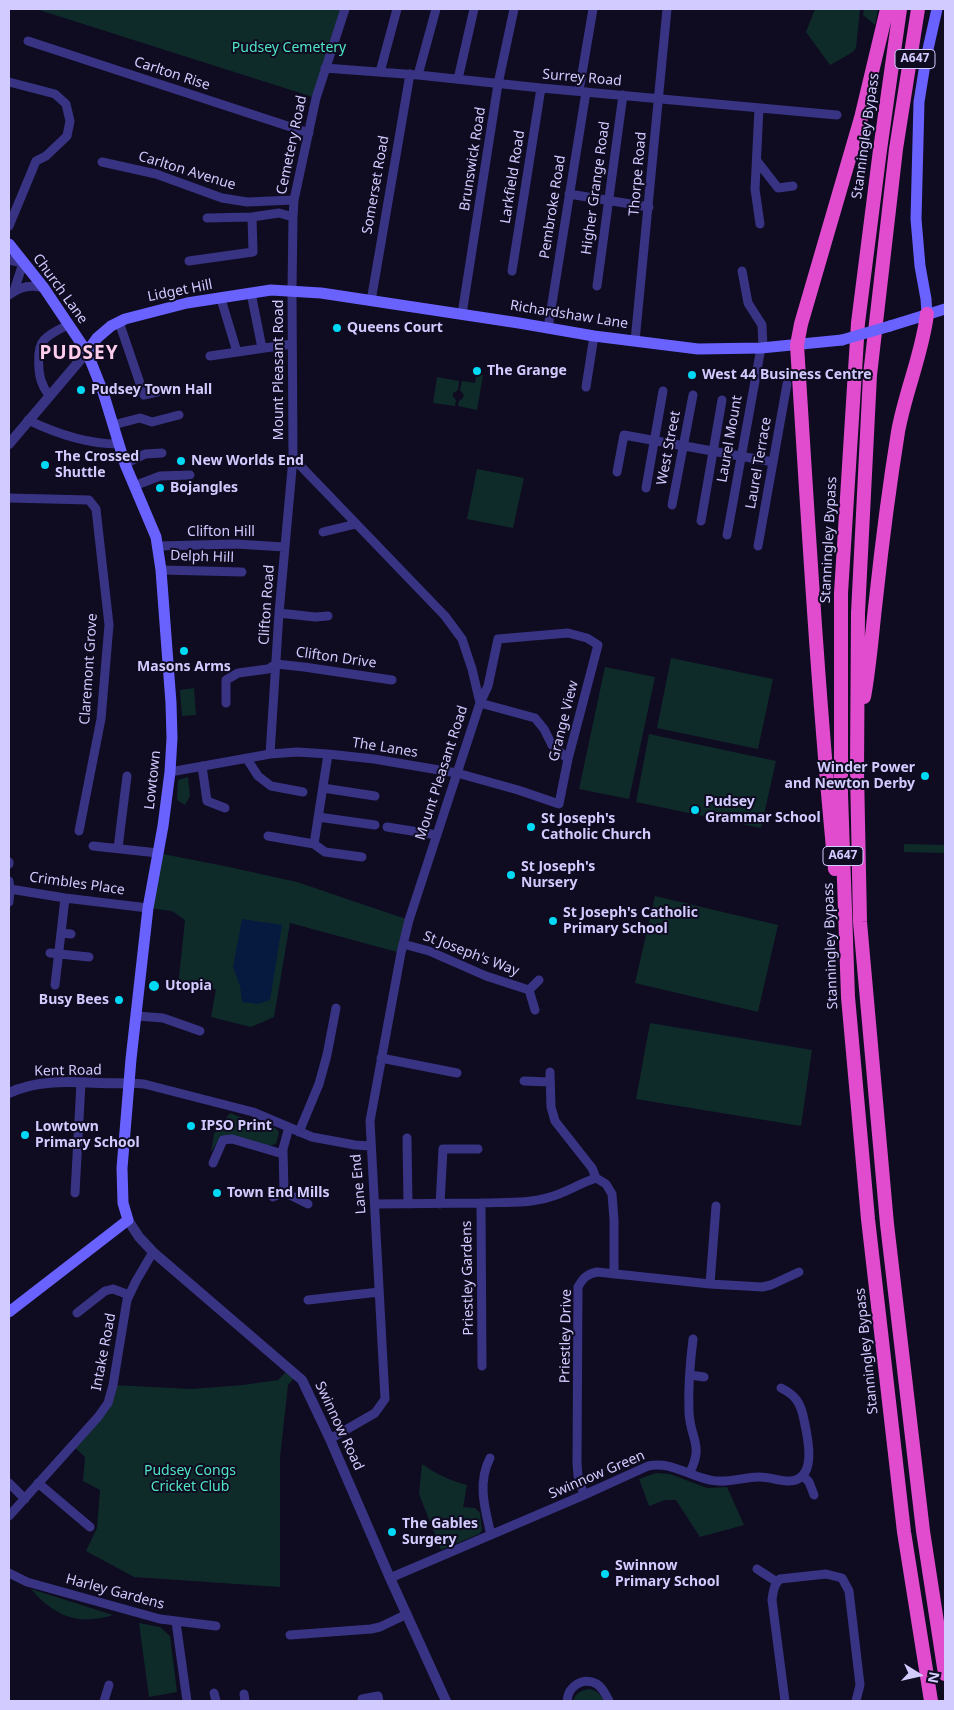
<!DOCTYPE html>
<style>
body{margin:0}
#map{position:relative;width:954px;height:1710px;overflow:hidden;background:#0f0b21;font-family:"Noto Sans",sans-serif}
canvas{display:block}
.frame{position:absolute;inset:0;border:10px solid #d2cbff;pointer-events:none}
.north{position:absolute;left:894px;top:1650px;width:50px;height:50px;-webkit-text-stroke:4px #0f0b21;paint-order:stroke;rotate:100deg;font-size:14px;font-weight:700;line-height:20px;text-align:center;color:#d2cbff}
.north::after{content:'';display:block;margin:auto;width:18px;height:22px;background:#d2cbff;clip-path:polygon(50% 0,100% 100%,50% 72%,0 100%)}
</style>
<div id="map">
<canvas width="954" height="1710"></canvas>
<div class="frame"></div>
<div class="north">N</div>
</div>
<script>
const g = document.querySelector('canvas').getContext('2d');
g.lineJoin = 'round';
function fillPath(path, color) { g.fillStyle = color; g.fill(path, 'evenodd'); }
function stroke(path, color, width, dash) { g.strokeStyle = color; g.lineWidth = width; g.lineCap = dash ? 'butt' : 'round'; g.setLineDash(dash || []); g.stroke(path); }
function write(font, color, halo, rows, align = 'center') {
  g.font = font + ' "Noto Sans",sans-serif'; g.lineWidth = 4; g.setLineDash([]); g.textBaseline = 'middle'; g.strokeStyle = halo; g.fillStyle = color; for (const [text, x, y, turn = 0] of rows) {
    g.save(); g.translate(x, y); g.rotate((+turn || 0) * Math.PI / 180); g.textAlign = isNaN(turn) ? turn : align; if (halo) g.strokeText(text, 0, 0); g.fillText(text, 0, 0); g.restore();
  }
}
fillPath(new Path2D(`
 M36 9H345L316 98Z
 M815 9H860L856 48 853 52 830 65 806 32Z
 M864 9H878L875 25 863 15Z
 M478 375H483L477 410 458 406 459 401 462 399 464 395 460 390 462 381 475 383 476 376Z
 M437 377 459 381 458 390 453 393V397L456 400 455 406 433 403Z
 M477 469 524 478 513 528 467 519Z
 M671 658 773 679 758 749 657 728Z
 M605 667 655 677 629 799 579 789Z
 M194 688 196 715 182 716 180 690Z
 M649 734 776 761 761 828 636 802Z
 M188 777 190 796 185 805 177 800 178 780Z
 M904 844 945 845V853L904 852Z
 M158 853 229 867 297 882 409 920 401 953 290 923 274 1017 251 1027 211 1017 216 989 178 987 185 920 172 911 148 908Z
 M655 896 778 925 758 1012 635 983Z
 M650 1023 812 1050 801 1126 636 1099Z
 M230 1113 257 1124 262 1123 275 1128 279 1132 276 1144 269 1146 219 1139 211 1152 214 1134Z
 M290 1368 297 1375 288 1385 280 1457V1587L134 1577 86 1551 97 1528 100 1490 83 1481 85 1457 72 1445 98 1417 113 1385 191 1389 243 1385 278 1380Z
 M422 1464C436 1474 451 1481 467 1485L463 1507 475 1508 480 1513 482 1530 479 1534 441 1550 419 1494Z
 M656 1473 670 1474 707 1488 727 1487 744 1525 700 1537 676 1500H665L649 1506 639 1479Z
 M31 1589 113 1615C78 1626 54 1616 31 1589Z
 M139 1623 160 1627 170 1636 177 1692 149 1697Z
 M590 1689C597 1691 601 1694 604 1701H573C576 1693 581 1690 590 1689Z`), '#0e2b2a');
fillPath(new Path2D(`
 M242 919 282 925 270 1000 258 1004 242 1002 240 986 233 967Z`), '#061a3f');
stroke(new Path2D(`
 M28 41 309 133
 M325 68 418 75 541 88 837 115
 M380 72 397 9
 M418 75 436 9
 M458 79 474 9
 M9 82 55 94 66 104 70 121 67 136 46 156 36 161 9 226
 M579 91 593 9
 M759 108 755 189 760 224
 M757 161 778 188 793 186
 M102 162 156 174 222 198 247 202 294 200
 M569 194 649 207
 M207 218 252 217 279 213 293 217
 M9 260 23 263 14 291
 M189 261 253 252 252 217
 M512 271 541 88
 M742 271 748 303 762 325 763 348
 M597 286 623 95
 M251 293 262 348
 M9 295C19 287 31 284 44 288
 M221 299 237 352
 M371 301 410 74
 M462 314 498 84 514 9
 M119 322 144 395 157 392
 M548 328 586 92
 M635 341 667 9
 M210 356 292 344
 M586 387 594 336
 M49 395C47 392 44 389 43 385 38 376 36 348 44 340 50 333 60 329 68 325
 M28 420C55 433 88 444 118 444
 M113 425 140 418 152 422 179 415
 M125 464 145 454 162 453
 M617 472 624 435 773 462
 M134 486 160 476 190 475
 M646 488 663 391
 M9 498 89 500 96 509 109 625 101 719 79 831
 M672 505 693 395
 M701 521 722 400
 M323 532 356 524
 M727 535 761 348
 M158 546 236 544 284 547
 M758 546 787 384
 M161 570 242 572
 M279 613 315 617 328 616
 M226 703V680L238 673 268 669 276 664 304 667 392 680
 M270 754 279 613 293 458
 M247 759 258 776 271 786 303 792
 M202 766 207 801 225 808
 M170 772 270 754 297 752 328 754 374 759 457 773 518 790 559 804 568 759 598 645 587 638 568 633 498 639 488 686 480 703 535 718 544 729 552 745 568 759
 M323 788 375 796
 M318 817 375 825
 M387 827 437 835
 M268 836 314 844 325 852 362 857
 M314 844 328 754
 M93 846 158 853
 M118 848 127 776
 M9 864V862
 M9 881 10 889 65 898 148 908
 M9 902 10 889
 M61 933 71 934
 M403 944 429 951 486 976 529 990 535 1010
 M50 953 89 957
 M55 985 65 898
 M529 990 539 980
 M137 1016 163 1018 200 1031
 M381 1058 457 1073
 M550 1072 551 1107 555 1121 592 1168 596 1178 606 1184 612 1194 614 1220V1274
 M524 1081 550 1082
 M130 1083 144 1084 253 1112 312 1137 355 1145 370 1146
 M289 1127 283 1149 284 1192 308 1204
 M299 1132 319 1084 327 1055 336 1008
 M407 1138 408 1204
 M213 1163 223 1140 232 1139 283 1154
 M75 1193 81 1083
 M273 1197 284 1192
 M481 1203C504 1202 528 1204 550 1197 566 1193 580 1183 596 1178
 M375 1204 481 1203 482 1366
 M440 1204 443 1149H478
 M710 1284 716 1206
 M308 1300 379 1292
 M77 1313 105 1291 113 1289 129 1295
 M690 1375 704 1377
 M330 1439 375 1413 385 1399 370 1121 401 953 409 920 480 703 472 669 462 639 445 616 293 458 292 290 293 217 294 200 316 98 345 9
 M490 1458C477 1483 485 1509 491 1535
 M690 1472C704 1444 690 1439 689 1412 688 1388 690 1363 693 1339
 M803 1476 809 1482 814 1495
 M9 1483 25 1499
 M38 1483 90 1527
 M584 1495 578 1476 577 1463 578 1287C583 1278 587 1274 597 1272L710 1284 762 1287 771 1285 799 1272
 M9 1516 98 1417 108 1403 113 1385 127 1300 136 1281 153 1252
 M757 1569 777 1582
 M9 1573 27 1582 160 1619 216 1626
 M390 1578 584 1495 648 1466C672 1461 688 1476 710 1480 726 1484 743 1477 759 1477 770 1477 779 1481 789 1481 818 1480 808 1438 804 1420 801 1404 796 1395 781 1388
 M176 1622 187 1701
 M290 1635 371 1629 380 1627 407 1614
 M214 1693 216 1701
 M244 1694 245 1701
 M362 1699 378 1696 379 1701
 M104 1701 109 1685
 M567 1701C568 1687 582 1676 597 1684 603 1688 606 1695 609 1701
 M785 1701 772 1600C773 1592 774 1584 780 1579L826 1574 842 1578 849 1591 860 1685 856 1701`), '#383383', 9);
stroke(new Path2D(`
 M9 444 87 352
 M9 1093C46 1075 90 1085 130 1083
 M128 1220 139 1237 153 1252 302 1380 330 1439 390 1578 446 1701`), '#383383', 10);
stroke(new Path2D(`
 M9 244 44 288 87 352 103 392 125 464 156 537 161 570 171 703 172 738 170 772 163 826 148 908 131 1059 122 1168 123 1203 128 1220 9 1312
 M927 314 926 299 920 266 916 219 919 102 926 58 937 9
 M890 326 945 309
 M87 352 97 338 111 326 125 319 187 303 271 290 321 293 519 323 594 336 698 349 761 348 842 340`), '#6962ff', 11);
stroke(new Path2D(`
 M900 9 880 150 858 323 841 593V794L848 997 868 1219 904 1532 931 1701
 M918 9 896 149 870 375 858 613 857 771 860 922 887 1224 923 1531 945 1674
 M864 697C870 664 872 632 876 599 882 543 889 488 898 432 905 392 922 355 927 314
 M835 869C818 695 808 520 797 345L801 324 861 118 887 9`), '#e04ccd', 14);
stroke(new Path2D(`
 M842 340 890 326`), '#6962ff', 11);
for (const [x, y, r, color] of [
 [337,328,5,"#00d9f6"],
 [477,371,5,"#00d9f6"],
 [692,375,5,"#00d9f6"],
 [81,390,5,"#00d9f6"],
 [181,461,5,"#00d9f6"],
 [45,465,5,"#00d9f6"],
 [160,488,5,"#00d9f6"],
 [184,651,5,"#00d9f6"],
 [925,776,5,"#00d9f6"],
 [695,810,5,"#00d9f6"],
 [531,827,5,"#00d9f6"],
 [511,875,5,"#00d9f6"],
 [553,921,5,"#00d9f6"],
 [154,986,6,"#00d9f6"],
 [119,1000,5,"#00d9f6"],
 [191,1126,5,"#00d9f6"],
 [25,1135,5,"#00d9f6"],
 [217,1193,5,"#00d9f6"],
 [392,1532,5,"#00d9f6"],
 [605,1574,5,"#00d9f6"]
]) { const dot = new Path2D(); dot.arc(x, y, r, 0, 2 * Math.PI); g.fillStyle = color; g.fill(dot); stroke(dot, '#0f0b21', 2); }
for (const [x, y, w] of [
 [915,59,40],
 [843,856,40]
]) { const box = new Path2D(); box.roundRect(x - w / 2, y - 9.5, w, 19, 4); g.fillStyle = '#0f0b21'; g.fill(box); stroke(box, '#d2cbff', 1); }
write('bold 12px', '#d2cbff', null, [
 ["A647",915,59],
 ["A647",843,856]
]);
write('14px', '#4fe6c4', '#0f0b21', [
 ["Pudsey Cemetery",289,48],
 ["Pudsey Congs",190,1471],
 ["Cricket Club",190,1487]
]);
write('14px', '#d2cbff', '#0f0b21', [
 ["Carlton Rise",172,74,18],
 ["Surrey Road",582,78,5],
 ["Stanningley Bypass",866,136,-82],
 ["Cemetery Road",292,145,-78],
 ["Brunswick Road",473,159,-81],
 ["Carlton Avenue",187,171,17],
 ["Thorpe Road",638,174,-85],
 ["Larkfield Road",513,177,-81],
 ["Somerset Road",376,185,-80],
 ["Higher Grange Road",596,188,-82],
 ["Pembroke Road",553,207,-81],
 ["Church Lane",60,289,54],
 ["Lidget Hill",180,291,-11],
 ["Richardshaw Lane",569,315,9],
 ["Mount Pleasant Road",279,370,-90],
 ["Laurel Mount",730,439,-80],
 ["West Street",669,448,-79],
 ["Laurel Terrace",759,463,-80],
 ["Clifton Hill",221,532],
 ["Stanningley Bypass",829,540,-87],
 ["Delph Hill",202,557,2],
 ["Clifton Road",267,605,-86],
 ["Clifton Drive",336,658,8],
 ["Claremont Grove",89,669,-86],
 ["Grange View",564,721,-76],
 ["The Lanes",385,748,9],
 ["Mount Pleasant Road",442,773,-72],
 ["Lowtown",153,780,-84],
 ["Crimbles Place",77,884,8],
 ["Stanningley Bypass",831,946,-92],
 ["St Joseph's Way",471,954,21],
 ["Kent Road",68,1071,-1],
 ["Lane End",359,1184,-95],
 ["Priestley Gardens",468,1278,-91],
 ["Priestley Drive",566,1336,-89],
 ["Stanningley Bypass",867,1351,-96],
 ["Intake Road",104,1352,-79],
 ["Swinnow Road",339,1426,65],
 ["Swinnow Green",597,1475,-23],
 ["Harley Gardens",115,1592,15]
]);
write('bold 14px', '#d2cbff', '#0f0b21', [
 ["Queens Court",347,328],
 ["The Grange",487,371],
 ["West 44 Business Centre",702,375],
 ["Pudsey Town Hall",91,390],
 ["The Crossed",55,457],
 ["Shuttle",55,473],
 ["New Worlds End",191,461],
 ["Bojangles",170,488],
 ["Masons Arms",184,667,"center"],
 ["Winder Power",915,768,"right"],
 ["and Newton Derby",915,784,"right"],
 ["Pudsey",705,802],
 ["Grammar School",705,818],
 ["St Joseph's",541,819],
 ["Catholic Church",541,835],
 ["St Joseph's",521,867],
 ["Nursery",521,883],
 ["St Joseph's Catholic",563,913],
 ["Primary School",563,929],
 ["Utopia",165,986],
 ["Busy Bees",109,1000,"right"],
 ["IPSO Print",201,1126],
 ["Lowtown",35,1127],
 ["Primary School",35,1143],
 ["Town End Mills",227,1193],
 ["The Gables",402,1524],
 ["Surgery",402,1540],
 ["Swinnow",615,1566],
 ["Primary School",615,1582]
], 'left');
g.letterSpacing = '1px';
write('bold 19px', '#ffcdec', '#0f0b21', [
 ["PUDSEY",79,354]
]);
g.letterSpacing = '0px';
</script>
